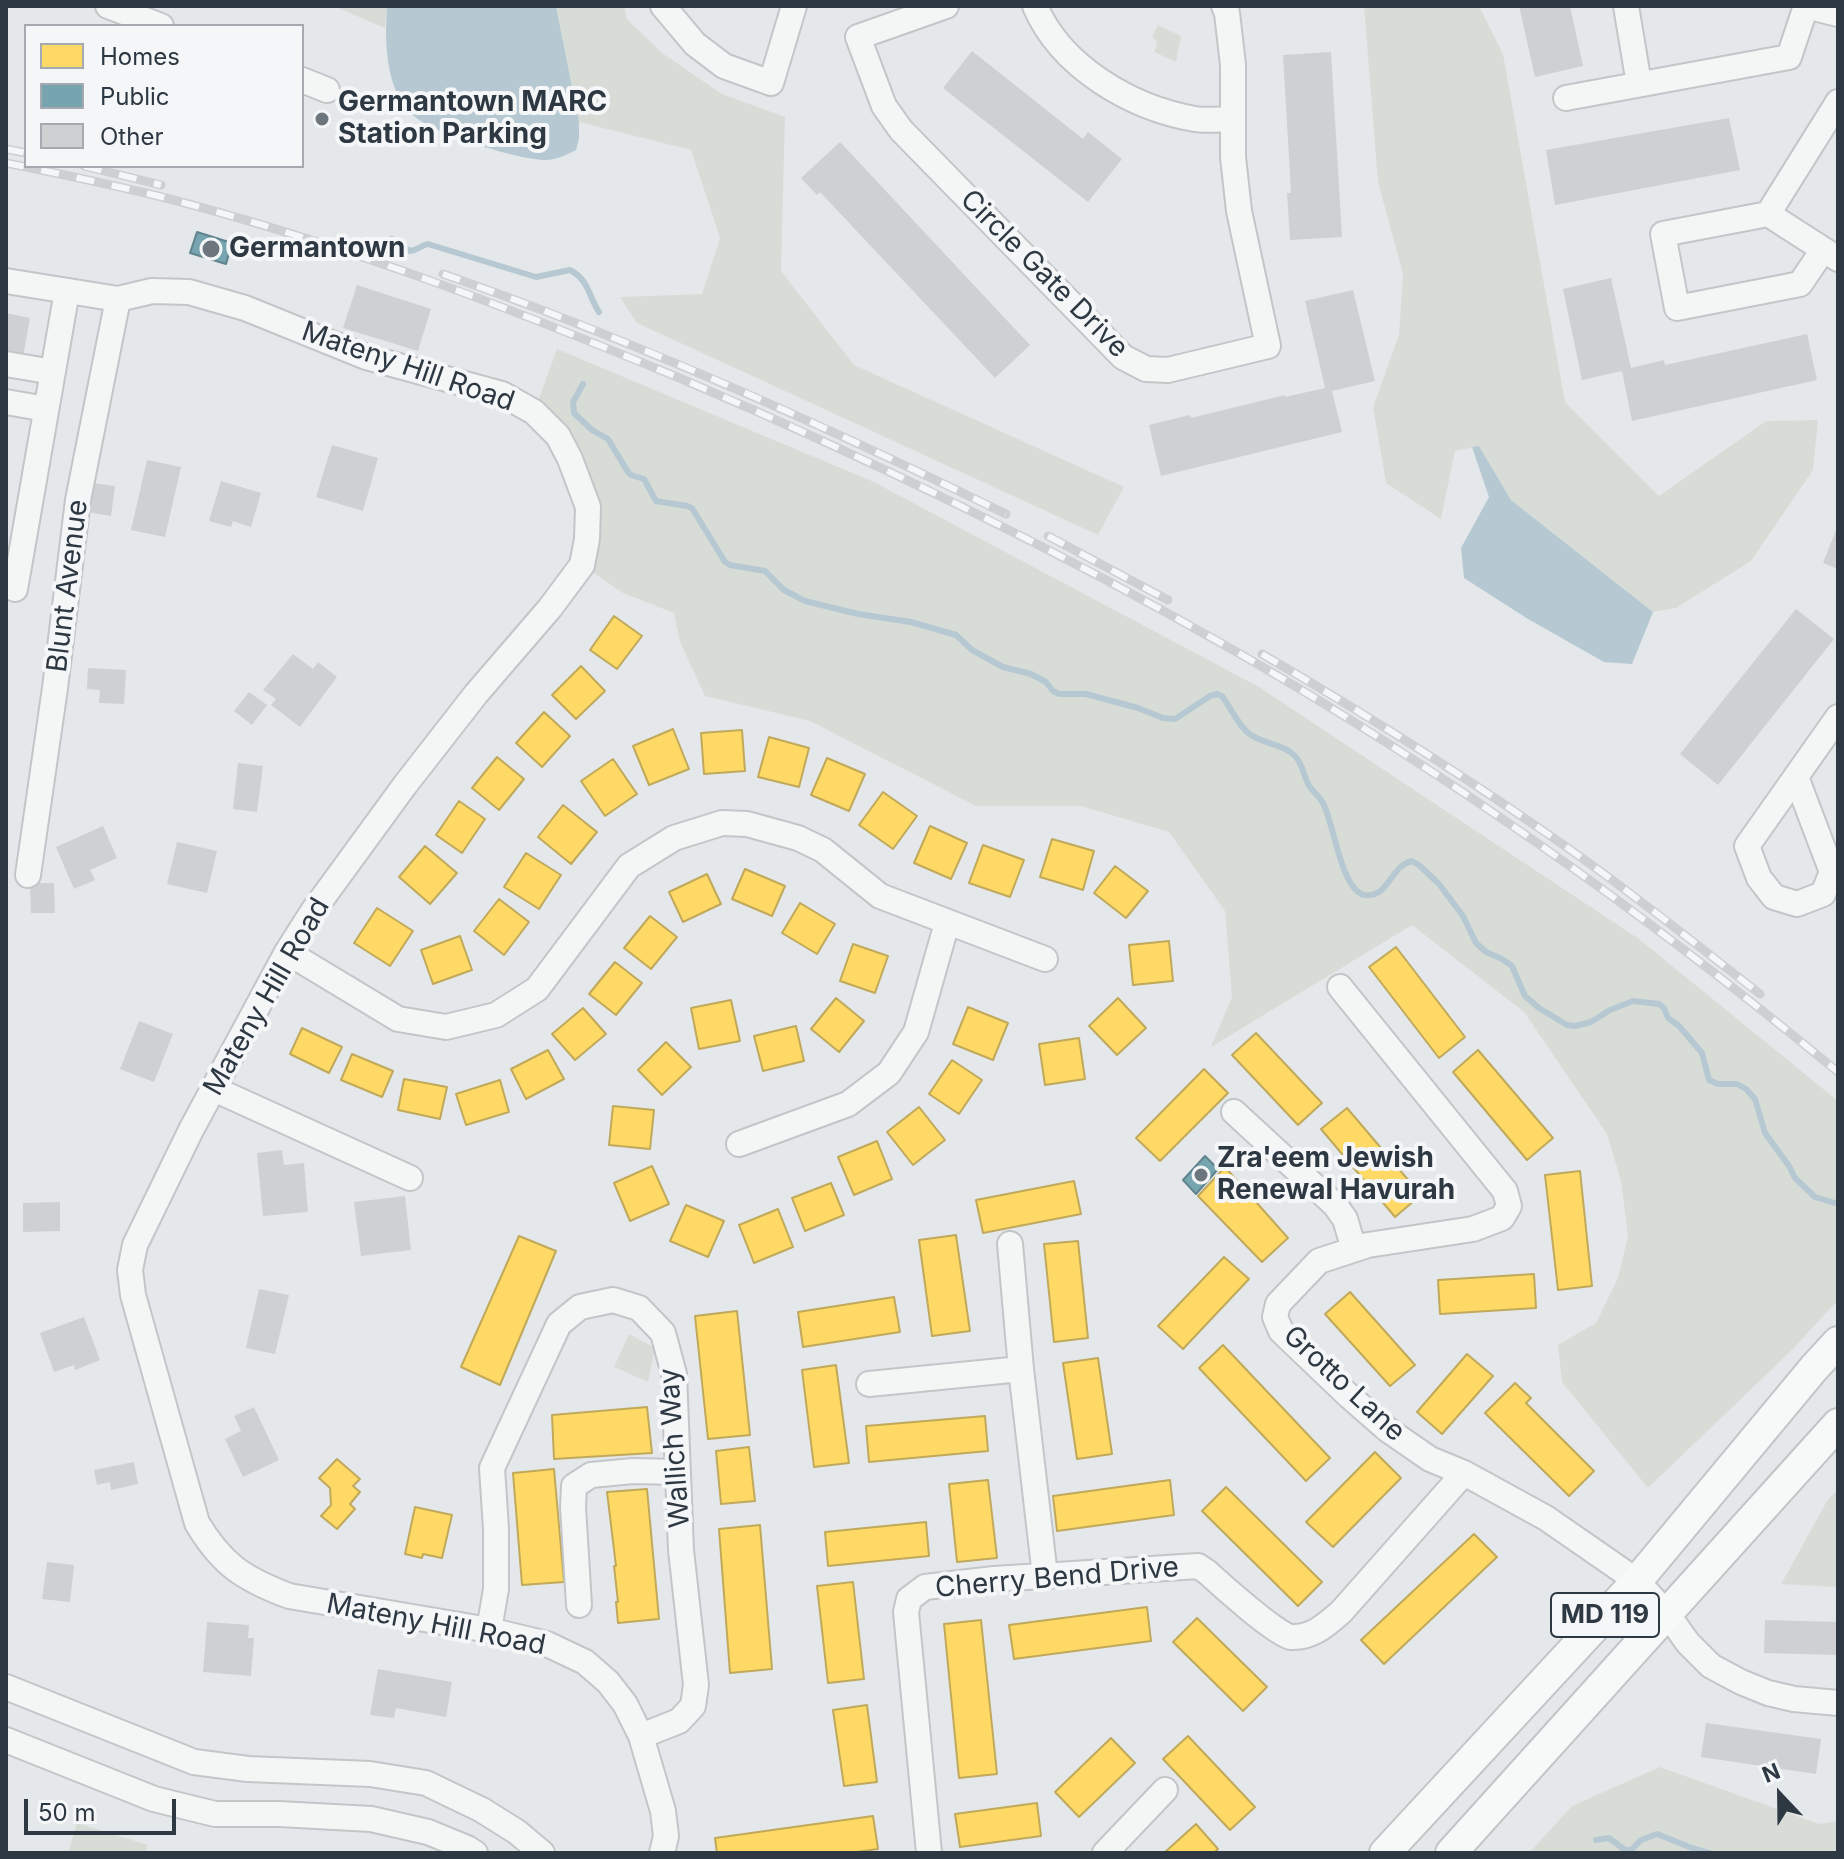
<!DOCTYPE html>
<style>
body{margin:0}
#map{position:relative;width:1844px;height:1859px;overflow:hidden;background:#e5e8ea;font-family:Inter,sans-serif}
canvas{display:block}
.frame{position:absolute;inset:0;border:8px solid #2d3842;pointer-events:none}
.legend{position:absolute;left:24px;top:24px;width:280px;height:144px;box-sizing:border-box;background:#f4f6f8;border:2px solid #a4aaaf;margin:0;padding:10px 14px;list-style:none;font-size:24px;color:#2d3842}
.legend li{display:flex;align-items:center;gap:16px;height:40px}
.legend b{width:40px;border:2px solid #a4aaaf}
.north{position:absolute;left:1740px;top:1755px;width:80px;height:80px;-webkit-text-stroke:6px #f4f6f8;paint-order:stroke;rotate:338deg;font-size:22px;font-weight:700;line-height:32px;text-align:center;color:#2d3842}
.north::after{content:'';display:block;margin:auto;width:28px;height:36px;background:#2d3842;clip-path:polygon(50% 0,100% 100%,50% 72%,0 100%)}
.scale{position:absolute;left:24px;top:1799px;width:152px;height:36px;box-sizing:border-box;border:4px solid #2d3842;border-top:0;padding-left:10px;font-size:24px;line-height:28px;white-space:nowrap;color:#2d3842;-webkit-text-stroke:6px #f4f6f8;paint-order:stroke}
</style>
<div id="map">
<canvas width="1844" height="1859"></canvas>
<div class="frame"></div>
<ul class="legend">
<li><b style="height:22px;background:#ffd966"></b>Homes</li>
<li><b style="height:22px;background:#76a5af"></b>Public</li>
<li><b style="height:22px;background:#ced0d2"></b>Other</li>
</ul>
<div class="north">N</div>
<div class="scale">50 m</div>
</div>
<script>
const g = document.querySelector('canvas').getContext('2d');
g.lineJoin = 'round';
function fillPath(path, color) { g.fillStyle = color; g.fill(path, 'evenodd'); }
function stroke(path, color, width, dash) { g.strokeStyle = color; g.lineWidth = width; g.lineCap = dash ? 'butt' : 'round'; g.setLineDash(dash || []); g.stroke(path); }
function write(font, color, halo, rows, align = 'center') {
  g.font = font + ' Inter,sans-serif'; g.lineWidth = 8; g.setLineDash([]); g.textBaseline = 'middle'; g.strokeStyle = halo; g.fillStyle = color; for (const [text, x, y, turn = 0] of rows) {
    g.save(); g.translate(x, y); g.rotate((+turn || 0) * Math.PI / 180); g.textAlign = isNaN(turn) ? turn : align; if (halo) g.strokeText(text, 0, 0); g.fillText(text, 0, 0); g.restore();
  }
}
fillPath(new Path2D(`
 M333 6H387L385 28Z
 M556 6H624L627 19 662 53 722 94 785 117 781 271 854 365 1124 487 1098 535 637 323 620 297 702 294 720 238 691 150 579 122Z
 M1364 6H1479L1503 54 1565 402 1659 496 1766 421 1818 420 1813 470 1751 561 1676 608 1653 612 1511 500 1479 446 1455 451 1441 519 1386 483 1373 407 1399 335 1403 274 1378 182Z
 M1158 25 1181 36 1176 62 1154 52 1157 46 1156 40 1152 37Z
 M557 349 874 482 1259 687 1639 939 1838 1101V1300L1792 1350 1648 1488 1562 1382 1558 1345 1596 1323 1618 1278 1628 1236 1621 1181 1607 1134 1524 1012 1412 925 1211 1047 1232 997 1225 911 1169 832 1081 806H976L810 721 705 696 680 642 674 613 623 593 582 565 588 507 534 412Z
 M629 1334 655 1348 648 1382 614 1367Z
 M1838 1489V1587L1781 1584 1827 1501Z
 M1660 1767 1819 1824 1838 1821V1853H1529L1572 1806Z
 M77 1823 148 1845 145 1853H68Z`), '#d7ddd6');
fillPath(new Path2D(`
 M387 6H556L579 122V139L576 150C566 155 558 159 547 160 522 161 432 133 414 116 410 113 405 106 402 102 385 76 385 36 387 6Z
 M1479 446 1511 500 1653 612 1632 664 1604 662 1528 619 1464 578 1461 548 1489 497 1472 447Z`), '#b6c8d2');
const homes = new Path2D(`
 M614 616 642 636 617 669 590 650Z
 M581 666 605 691 576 719 552 695Z
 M544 712 570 736 542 767 516 743Z
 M673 729 689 769 649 785 633 746Z
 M742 730 745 771 704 774 701 733Z
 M769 737 809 748 799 787 758 777Z
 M497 757 524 779 499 810 472 788Z
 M827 758 865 774 849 811 811 795Z
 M613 759 637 794 605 816 581 781Z
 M883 792 917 816 893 849 859 825Z
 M459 801 485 819 462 853 436 835Z
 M563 805 597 832 571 864 538 837Z
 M930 826 967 843 951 879 914 863Z
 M1052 839 1094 851 1083 890 1040 877Z
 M983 845 1024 860 1010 897 969 883Z
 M425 846 457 873 430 904 399 877Z
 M526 853 561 875 539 909 504 887Z
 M1115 866 1148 891 1126 918 1094 893Z
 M745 869 785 886 772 916 732 899Z
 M707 874 721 904 683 922 669 892Z
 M499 899 529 922 504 955 474 931Z
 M800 903 835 924 817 954 782 933Z
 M377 908 413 931 390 966 354 943Z
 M650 916 677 937 651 969 624 948Z
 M460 936 472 970 433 984 421 950Z
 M1169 941 1173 981 1133 985 1129 945Z
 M853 944 888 956 875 993 840 981Z
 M1396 947 1465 1037 1439 1058 1369 967Z
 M615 962 642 983 616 1015 589 994Z
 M836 998 864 1021 839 1052 811 1029Z
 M1118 998 1146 1028 1117 1055 1089 1026Z
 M731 1000 740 1041 699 1049 691 1008Z
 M968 1007 1008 1023 993 1060 953 1044Z
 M583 1008 606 1034 575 1060 552 1034Z
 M796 1026 804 1061 763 1071 754 1036Z
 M302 1028 342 1047 329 1073 290 1054Z
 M1256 1033 1322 1103 1298 1125 1232 1055Z
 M1079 1038 1085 1079 1045 1085 1039 1044Z
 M666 1042 691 1067 662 1095 638 1070Z
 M548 1050 564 1079 526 1099 511 1069Z
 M1478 1050 1553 1138 1527 1160 1453 1072Z
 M352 1054 393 1071 382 1097 341 1080Z
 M952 1060 982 1080 959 1114 929 1094Z
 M1204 1069 1228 1093 1160 1161 1136 1138Z
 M404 1079 447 1087 440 1119 398 1110Z
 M500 1080 509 1112 466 1125 456 1094Z
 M613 1106 654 1110 650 1149 609 1145Z
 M919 1107 945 1140 913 1165 887 1132Z
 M1347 1108 1421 1195 1395 1217 1321 1129Z
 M877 1141 892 1179 854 1195 838 1157Z
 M652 1166 669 1204 630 1221 614 1183Z
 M1225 1167 1288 1238 1262 1262 1198 1196Z
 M1580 1171 1592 1286 1558 1290 1545 1175Z
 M1074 1181 1081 1214 983 1233 976 1200Z
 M831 1183 844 1215 805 1231 792 1198Z
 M686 1205 724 1221 708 1257 670 1241Z
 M778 1209 793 1247 754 1263 739 1225Z
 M956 1235 970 1331 932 1336 919 1240Z
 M519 1236 556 1251 500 1385 461 1367Z
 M1078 1241 1088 1338 1054 1342 1044 1244Z
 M1224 1257 1249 1279 1183 1349 1158 1326Z
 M1534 1274 1536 1308 1440 1314 1438 1280Z
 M1350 1292 1415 1365 1390 1386 1325 1314Z
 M894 1297 900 1332 803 1347 798 1312Z
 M737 1311 750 1435 708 1439 695 1316Z
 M1223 1345 1330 1458 1306 1481 1199 1368Z
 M1467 1354 1493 1376 1442 1434 1417 1412Z
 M1098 1358 1112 1454 1077 1459 1063 1363Z
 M836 1365 849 1463 814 1467 802 1370Z
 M1515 1383 1531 1398 1526 1403 1594 1471 1569 1496 1485 1413Z
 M647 1407 652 1453 554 1459 552 1415Z
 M985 1416 988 1451 869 1462 866 1426Z
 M749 1447 755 1501 721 1504 716 1451Z
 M1375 1452 1401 1478 1333 1547 1306 1522Z
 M337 1459 360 1479 353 1486 360 1492 350 1504 355 1509 337 1529 321 1516 331 1505 330 1488 319 1478Z
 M554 1469 564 1582 522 1585 513 1473Z
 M988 1480 997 1558 957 1562 949 1484Z
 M1170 1480 1174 1515 1057 1531 1053 1496Z
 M1226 1487 1322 1582 1298 1606 1202 1511Z
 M647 1489 659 1619 618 1623 616 1602H618L614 1566H616L607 1492Z
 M415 1507 452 1515 442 1558 423 1554 422 1558 405 1554Z
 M926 1522 929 1556 828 1566 825 1532Z
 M760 1525 772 1669 730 1673 719 1529Z
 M1474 1534 1497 1557 1384 1664 1361 1640Z
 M853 1582 864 1679 828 1683 817 1586Z
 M1147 1607 1151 1641 1014 1659 1009 1625Z
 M1197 1618 1267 1687 1243 1711 1173 1642Z
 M981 1620 997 1774 959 1778 944 1624Z
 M867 1705 877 1782 844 1786 833 1710Z
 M1188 1736 1255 1807 1230 1830 1163 1759Z
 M1111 1738 1135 1763 1079 1817 1055 1792Z
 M1037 1803 1041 1836 960 1847 955 1814Z
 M873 1816 878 1849 849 1853H717L715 1838Z
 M1196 1824 1218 1849 1214 1853H1164Z`);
fillPath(homes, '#ffd966');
stroke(homes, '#c0a95b', 2);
const public = new Path2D(`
 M197 232 232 243 226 264 190 253Z
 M1205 1156 1218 1169 1196 1194 1183 1180Z`);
fillPath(public, '#76a5af');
stroke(public, '#60848e', 2);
stroke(new Path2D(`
 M392 239 410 251C418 250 421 245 428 244L536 277 570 270C589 280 588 295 599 312
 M583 384 573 402 574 413 592 430 608 439 628 472 631 475 644 479 656 501 687 506 692 508 725 562 730 565 765 571 784 590 805 601 858 614 911 622 956 635 972 650 1003 667 1031 674 1046 682 1053 691 1059 694H1086L1138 708 1163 718 1175 719 1210 696 1217 694 1222 696C1231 708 1239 727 1251 735 1264 744 1284 744 1295 756 1302 763 1304 775 1308 784 1312 791 1319 796 1323 803 1334 823 1341 891 1365 895 1389 898 1390 866 1412 861L1420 866 1439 884 1463 916 1476 943 1486 952 1502 959 1512 966 1525 996 1539 1008 1567 1025 1575 1026 1591 1022 1610 1010 1633 1001 1659 1004 1664 1008 1668 1018 1679 1026 1702 1053 1709 1080 1718 1084H1737L1746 1089 1755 1099 1765 1133 1789 1166 1795 1178 1815 1197 1838 1204
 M1596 1840 1609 1838 1625 1850H1631L1641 1840 1657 1834 1692 1848 1709 1853`), '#b6c8d2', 6);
fillPath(new Path2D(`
 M1519 6H1570L1583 66 1535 77Z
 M972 51 1083 139 1088 132 1122 159 1088 202 943 88Z
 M1331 52 1342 237 1290 240 1287 193H1291L1283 55Z
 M1729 118 1740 170 1555 205 1546 150Z
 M840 142 1030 345 995 378 820 192 817 195 801 178Z
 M1611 278 1631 368 1664 360 1665 365 1807 334 1817 380 1632 421 1622 371 1582 380 1563 289Z
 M357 285 431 309 418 351 343 328Z
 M1353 290 1375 381 1332 391 1342 432 1161 476 1149 425 1190 415 1191 418 1285 395V397L1325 388 1305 301Z
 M6 313 30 318 23 357 6 353Z
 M332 445 378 458 363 511 316 497Z
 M147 460 181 467 165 537 131 530Z
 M221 481 261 493 251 527 233 521 231 527 209 521Z
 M92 483 115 486 111 516 87 512Z
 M1838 525V569L1823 563Z
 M1796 609 1834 639 1718 785 1680 754Z
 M293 654 313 669 318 662 337 677 300 727 271 705 276 699 263 690Z
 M88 668 126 670 124 704 99 703 100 690 87 689Z
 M249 692 267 705 252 725 234 711Z
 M238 763 263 766 257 812 233 809Z
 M103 826 117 858 90 870 95 880 74 889 56 847Z
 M177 842 217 851 207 893 167 884Z
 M30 883H54L55 913H31Z
 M139 1021 173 1034 154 1082 120 1069Z
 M282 1150 284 1165 304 1163 308 1212 263 1216 257 1153Z
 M405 1196 411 1250 361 1256 354 1202Z
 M60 1202V1231L23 1232V1203Z
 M259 1289 289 1295 275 1354 246 1348Z
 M84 1317 100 1360 75 1370 74 1365 54 1372 40 1333Z
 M254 1407 279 1460 243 1477 225 1439 241 1431 234 1416Z
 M134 1462 138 1484 111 1490 110 1482 97 1485 94 1470Z
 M47 1562 74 1565 70 1602 42 1599Z
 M1765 1620 1838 1622V1655L1764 1653Z
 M207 1622 249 1625 248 1638H254L251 1676 203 1672Z
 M378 1669 452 1682 446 1717 396 1708 394 1718 370 1715Z
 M1706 1723 1821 1739 1816 1774 1701 1757Z`), '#ced0d2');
const minor = new Path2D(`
 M108 6 161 26
 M663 6 695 44 724 66 771 83 794 6
 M946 6 858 37 884 106 901 130 1123 357 1146 369 1168 370 1268 346 1239 211 1233 157V65L1227 13 1224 6
 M1035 6C1061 67 1131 108 1195 119 1207 121 1220 119 1232 119
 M1626 6 1639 84
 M302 80 327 90
 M1566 98 1789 57 1806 6 1838 14
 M1838 102 1768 214 1838 259
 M1768 214 1663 234 1677 308 1800 284 1823 250
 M6 281 118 299 152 291 189 292 245 308 366 357 502 394 534 412 558 436 570 459 588 507 587 539 582 565 550 608 476 694 405 785 313 911 287 952 191 1130 135 1245 130 1270 133 1295 197 1523C222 1565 244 1579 289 1596L489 1630 547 1644 585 1662 608 1682 625 1704 641 1736 663 1811 666 1836 662 1853
 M6 364 53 372
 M6 402 46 409
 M15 589 67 291
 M1796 777 1832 872 1823 894 1797 904 1774 897 1759 878 1747 846 1838 717
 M28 875 55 688 78 500 118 299
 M287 952 398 1019 446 1027 496 1015 537 989 629 866 674 838 722 823 747 824 798 838 823 850 880 896 1045 959
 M1340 987 1505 1191 1509 1206 1502 1218 1473 1229 1368 1245 1319 1261 1278 1304 1275 1317 1281 1331 1349 1396 1388 1430 1430 1459 1464 1473 1546 1518 1637 1581 1668 1615 1688 1643 1711 1666 1741 1682 1768 1693 1794 1699 1838 1703
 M214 1089 410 1178
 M1234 1112 1335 1205 1345 1219 1354 1249
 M739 1144 848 1104 889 1073 916 1032 947 923
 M1010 1244 1021 1369 1045 1576
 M869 1384 1021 1369
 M579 1605 573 1507 574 1486 591 1475 633 1471 678 1472
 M489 1630 496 1589V1529L492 1468 559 1324 580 1307 613 1300 639 1308 663 1333 674 1374 681 1550 696 1685 693 1706 679 1721 641 1736
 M6 1687 194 1762 248 1769 370 1774 426 1783 482 1810 517 1832 542 1853
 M6 1740 154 1799 215 1814H279L371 1819 428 1832 467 1848 475 1853
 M929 1853 906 1612 909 1599 925 1587 994 1579 1198 1566 1207 1572C1220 1584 1278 1636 1291 1637 1312 1638 1326 1625 1341 1612L1464 1473
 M1105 1853 1165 1790`);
const major = new Path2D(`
 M1385 1853 1637 1581 1814 1368 1838 1342
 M1451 1853 1838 1424`);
stroke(minor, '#c3c6c8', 28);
stroke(major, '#c2c5c7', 34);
stroke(minor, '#f4f6f6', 24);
stroke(major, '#f7f8f8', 30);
const rail = new Path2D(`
 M6 149 26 153
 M6 163C57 173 108 184 158 196 335 241 508 307 677 377 868 458 1055 548 1235 651 1448 773 1649 916 1838 1072
 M84 166 161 185
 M443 274C636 341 822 424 1006 514
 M1048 536 1168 600
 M1262 654C1355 708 1447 765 1536 826 1613 878 1687 937 1760 994`);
stroke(rail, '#cdcfd1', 9);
stroke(rail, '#f4f6f8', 6, [18]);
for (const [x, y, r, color] of [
 [322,119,8,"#6d767d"],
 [211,249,10,"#6d767d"],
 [1201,1175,8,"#6d767d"]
]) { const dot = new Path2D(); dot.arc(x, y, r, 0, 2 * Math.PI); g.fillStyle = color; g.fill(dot); stroke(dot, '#f4f6f8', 3); }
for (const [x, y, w] of [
 [1605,1615,108]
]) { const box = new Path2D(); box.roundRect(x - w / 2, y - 22, w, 44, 6); g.fillStyle = '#f4f6f8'; g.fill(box); stroke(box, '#2d3842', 2); }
write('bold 26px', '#2d3842', null, [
 ["MD 119",1605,1615]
]);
write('bold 28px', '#2d3842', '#f4f6f8', [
 ["Germantown MARC",338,103],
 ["Station Parking",338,135],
 ["Germantown",229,249],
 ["Zra'eem Jewish",1217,1159],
 ["Renewal Havurah",1217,1191]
], 'left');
write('28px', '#2d3842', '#f4f6f8', [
 ["Circle Gate Drive",1044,274,45],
 ["Mateny Hill Road",408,367,19],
 ["Blunt Avenue",68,586,-83],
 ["Mateny Hill Road",267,997,-60],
 ["Grotto Lane",1344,1384,43],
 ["Wallich Way",675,1448,-94],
 ["Cherry Bend Drive",1057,1578,-5],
 ["Mateny Hill Road",436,1625,11]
]);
</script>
